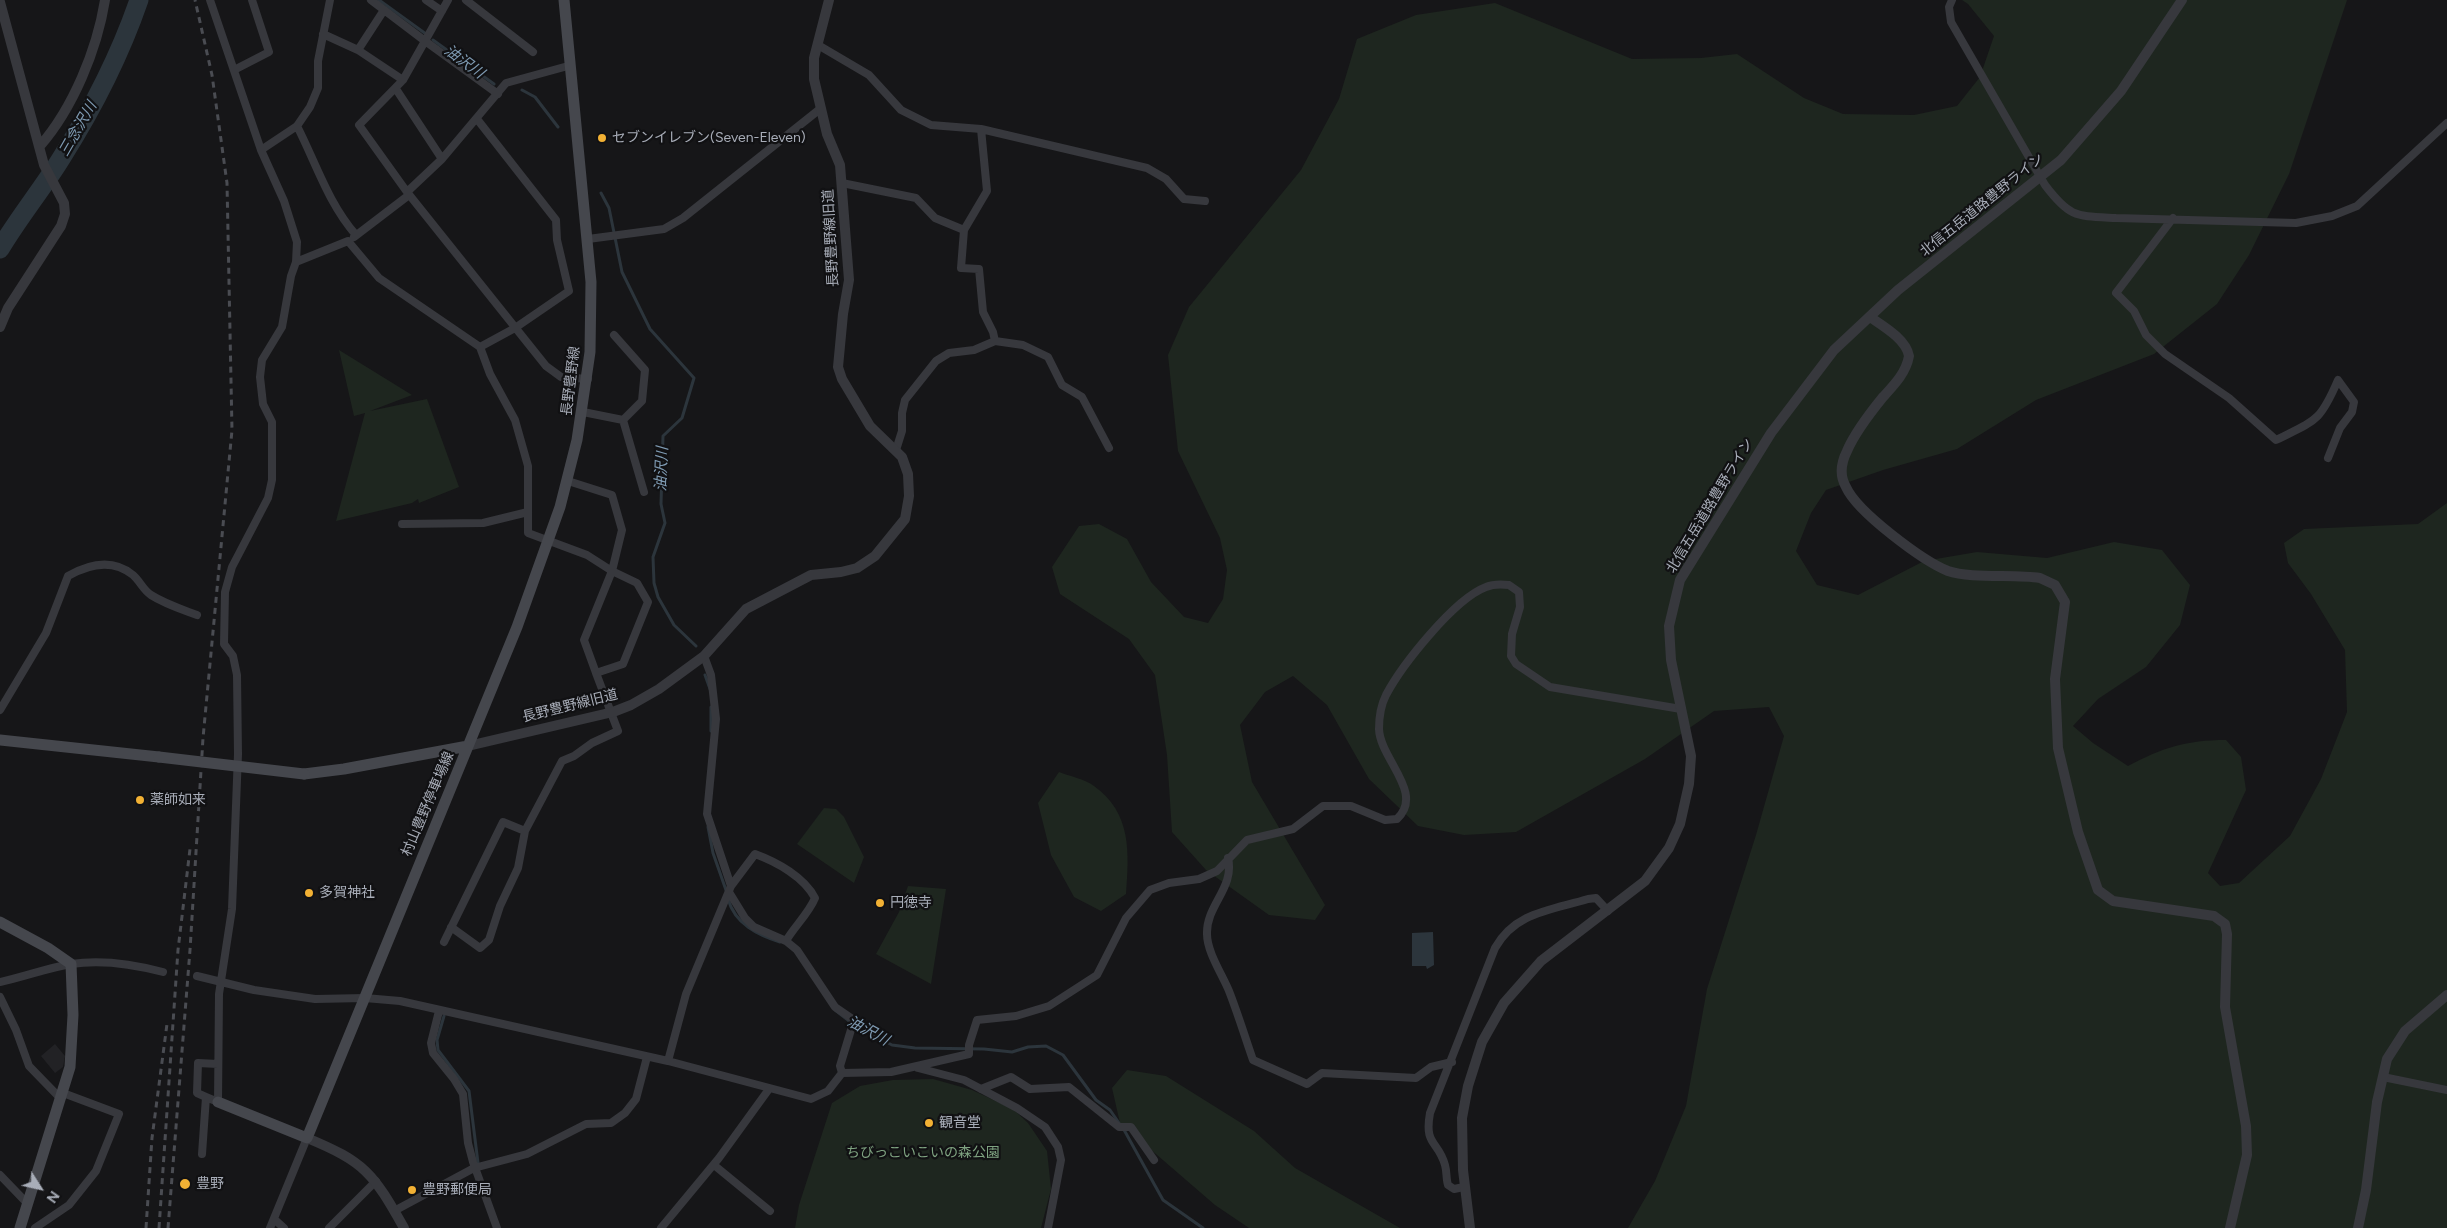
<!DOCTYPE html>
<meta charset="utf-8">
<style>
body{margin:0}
#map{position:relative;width:2447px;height:1228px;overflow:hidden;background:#161618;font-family:Figtree,sans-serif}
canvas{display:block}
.north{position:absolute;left:15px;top:1163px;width:50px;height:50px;-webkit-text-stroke:4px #111113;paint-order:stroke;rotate:125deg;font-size:14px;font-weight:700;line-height:20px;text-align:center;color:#a8adb8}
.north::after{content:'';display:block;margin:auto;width:18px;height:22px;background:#a8adb8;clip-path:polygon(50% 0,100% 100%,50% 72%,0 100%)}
</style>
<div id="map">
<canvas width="2447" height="1228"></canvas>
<div class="north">N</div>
</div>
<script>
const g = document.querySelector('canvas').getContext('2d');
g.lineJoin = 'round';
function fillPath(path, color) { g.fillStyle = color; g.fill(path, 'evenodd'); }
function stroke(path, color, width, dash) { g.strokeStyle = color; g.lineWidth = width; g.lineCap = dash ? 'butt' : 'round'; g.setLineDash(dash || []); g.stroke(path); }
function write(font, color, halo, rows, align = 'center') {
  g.font = font + ' Figtree,"Noto Sans JP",sans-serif'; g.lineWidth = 4.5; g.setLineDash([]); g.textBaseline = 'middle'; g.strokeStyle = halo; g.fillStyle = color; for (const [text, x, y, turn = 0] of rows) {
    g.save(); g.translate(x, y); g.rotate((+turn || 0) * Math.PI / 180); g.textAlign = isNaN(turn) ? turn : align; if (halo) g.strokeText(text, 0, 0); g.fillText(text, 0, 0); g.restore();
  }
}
fillPath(new Path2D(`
 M55 1044 65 1056 63 1067 55 1073 41 1056Z`), '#222225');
fillPath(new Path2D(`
 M1962 0H2347L2289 174 2249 255 2217 304 2154 354 2036 400 1957 449 1883 470 1826 490 1811 513 1796 551 1817 585 1858 595 1924 561 1977 552 2047 558 2114 542 2162 550 2190 585 2180 625 2146 667 2098 699 2073 726 2093 743 2128 766C2162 748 2186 740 2226 740L2241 757 2246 790 2208 873 2220 886 2239 883 2290 836 2321 779 2347 712 2345 650 2311 594 2288 563 2284 543 2304 529 2418 524 2447 503V1228H1628L1655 1181 1686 1106 1707 989 1756 835 1784 736 1769 707 1714 711 1645 759 1516 832 1464 835 1418 826 1369 779 1327 705 1293 676 1265 692 1240 725 1252 782 1325 905 1315 920 1269 915 1206 870 1172 832 1167 755 1155 675 1129 639 1060 594 1052 567 1079 526 1099 524 1127 539 1151 582 1184 617 1208 623 1223 599 1227 570 1220 538 1178 451 1168 355 1189 307 1301 170 1339 99 1357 39 1416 15 1495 3 1632 59 1701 58 1737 54 1804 98 1843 114 1914 115 1957 106 1980 77 1994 36 1968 4Z
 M339 350 412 395 370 411 427 399 459 487 419 503 418 499 412 503 336 521 365 413 354 416Z
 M1059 772C1069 776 1085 779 1094 786 1132 813 1129 853 1126 894L1101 911 1074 897 1051 855 1038 803Z
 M824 808 836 809 844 817 864 857 854 883 797 844Z
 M908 886 946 889 931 984 876 954 899 912Z
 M1127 1070 1166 1076 1254 1131 1295 1168 1400 1228H1249L1215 1205 1120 1123 1112 1088Z
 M933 1079 972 1090 1013 1109 1028 1123 1047 1151 1051 1189 1041 1228H795L799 1205 832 1103 860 1086 893 1080Z`), '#1e261f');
fillPath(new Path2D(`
 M1433 932 1434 965 1427 969 1426 966H1412V933Z`), '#2c353c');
stroke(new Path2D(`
 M379 0 426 34
 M433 40 494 84
 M522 90 535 97 558 127
 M601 193 609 208 622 272 650 329 694 378 682 418 663 436 661 504 665 523 653 557 654 583 658 597 674 625 696 646
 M705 675 710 689
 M711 731V707
 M708 827 713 853 727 893
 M728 899C735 924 758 935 780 942
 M835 1010 857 1027 892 1045 915 1048 984 1049 1012 1052 1028 1047 1046 1046 1063 1055 1096 1100 1110 1110 1119 1123
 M444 1016 437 1040 438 1050 469 1091 478 1163
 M1123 1128 1163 1200 1203 1228`), '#2c353c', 3);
stroke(new Path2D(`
 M0 249C19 217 43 188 62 157 93 108 120 55 139 0`), '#2c353c', 19);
stroke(new Path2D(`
 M371 0 425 41 448 0
 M426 0 442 11
 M466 0 533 52
 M1952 0 1949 7 1951 22 2045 185C2070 218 2076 216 2116 218L2296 223 2332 216 2357 206 2447 123
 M323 34 358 50 403 80 425 41 498 94
 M818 45 869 75 901 110 931 125 981 129 1147 168 1166 179 1184 199 1205 201
 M358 50 384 10
 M568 66 506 83 442 159 407 192 546 366 561 377 588 379
 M234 70 269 52 252 0
 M403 80 359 125 407 192
 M396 89 442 159
 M477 119 556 220 557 240 569 291 515 328 480 347
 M297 126C316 163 328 203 356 235
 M261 150 297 126 310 107 318 88V61L330 0
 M842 183 916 198 935 218 964 230
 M2173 218 2116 293 2134 311 2146 335 2165 354 2229 398 2276 440C2316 420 2320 422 2338 380L2354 402 2352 412 2340 428 2328 458
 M354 237 409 195
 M588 239 664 229 683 218 820 109
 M296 262 348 241 379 278 480 347 490 374 515 420 528 466V533L587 555 612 571 637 583 648 602 623 664 596 673 618 731 592 743 574 756 562 761 525 831 518 868 500 906 489 940 480 948 451 927
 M614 335 645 370 642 401 623 420
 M995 341 1023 345 1048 357 1062 385 1082 397 1109 448
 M583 412 623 420 644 492
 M896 450 902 431V413L905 400 936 361 949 353 974 350 995 341 993 332 983 312 979 269 961 268 964 230 987 191 981 129
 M568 481 612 495 622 530 612 571 584 640 596 673
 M402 524 483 523 528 512
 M0 710 46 633 68 576C89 564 112 558 133 575 140 581 143 590 151 595 165 604 181 609 197 615
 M1228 858C1235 888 1206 905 1207 934 1207 952 1222 974 1229 991 1238 1014 1245 1037 1253 1060L1307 1084 1322 1073 1416 1078 1431 1067 1452 1062
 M731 886 755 854C777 862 804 877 815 898 809 913 794 927 786 941
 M729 892 745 918 754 927 786 941 797 950 835 1007 854 1020 840 1066 842 1073
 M444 942 503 822 525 831
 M197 976 254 990 315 999 365 998 400 1001 668 1061 811 1099 828 1091 842 1073 891 1072 969 1054V1045L977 1020 1016 1016 1049 1006 1097 975 1126 918 1150 890 1169 883 1199 879 1217 871 1247 840 1293 829 1323 806H1351L1385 820 1397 819C1425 793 1380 759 1379 729 1379 718 1381 705 1386 695 1402 665 1454 599 1486 587 1493 584 1501 584 1509 585L1519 592 1520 607 1512 634 1511 656 1516 664 1550 687 1681 709
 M0 982C24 977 47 968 71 964 103 959 133 964 163 972
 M0 997 16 1030 29 1066 61 1099
 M439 1011 431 1043 433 1053 454 1079 463 1094 468 1143 473 1162 497 1228
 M668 1061 686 994 731 886 707 814 716 719 711 675 704 656
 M918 1068 964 1080 1017 1108 1045 1127 1058 1147 1061 1160 1048 1228
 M2383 1077 2447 1090
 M981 1089 1011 1077 1030 1089 1069 1087 1119 1127H1131L1154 1160
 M206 1097 197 1093 198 1063 218 1064
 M202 1154 206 1097 218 1102 219 994 232 909 238 754 237 675 233 656 224 644 225 592 232 567 268 498 272 480V422L263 404 260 377 262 360 282 327 291 276 296 262 297 242 284 201 261 150 210 0
 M714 1165 770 1211
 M0 1175 26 1202
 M1464 1187 1454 1189 1448 1185C1446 1179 1447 1172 1445 1165 1438 1140 1424 1146 1430 1113L1495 948C1515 912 1551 910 1588 899L1596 898 1608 911
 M394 1211 474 1168 527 1154 586 1124 611 1123 625 1113 636 1099 647 1057
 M274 1219 284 1228
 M35 1228 69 1205 96 1171 119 1114 63 1093
 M270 1228 307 1138
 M329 1228 376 1181
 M661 1228 719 1158 769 1089`), '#37383d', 8);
stroke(new Path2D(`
 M0 2 44 165 64 203 65 214 61 226 8 308 0 327
 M40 146C73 108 97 50 105 0
 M1870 317C1883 326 1906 339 1909 356 1906 373 1894 385 1883 397 1870 413 1855 432 1847 451 1841 463 1839 475 1846 487 1857 512 1923 561 1948 571 1971 579 2014 574 2040 578L2055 585 2065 602 2055 679 2058 748 2078 832 2098 890 2113 901 2214 916 2225 924 2227 934 2225 1007 2246 1126 2247 1155 2230 1228
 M468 746 613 712 631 705 659 689 704 656 746 609 811 575 841 572 857 568 875 556 905 519 909 496 908 474 902 457 870 426 842 379 838 367 843 314 849 280 840 165 827 134 814 79V58L829 0
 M307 1138C365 1162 373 1173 404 1228
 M1470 1228 1463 1170 1462 1118 1468 1086 1482 1042 1504 1003 1541 961 1645 881 1669 848 1680 824 1689 784 1691 756 1671 660 1669 626 1680 580 1771 433 1834 350 1898 290 2061 160 2121 91 2182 0
 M2358 1228 2366 1190 2377 1102 2387 1059 2405 1031 2447 995`), '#37383d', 10);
stroke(new Path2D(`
 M0 740 159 757
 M304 774 344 769 468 746
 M0 922 48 948 71 964 73 1015 70 1067 20 1228
 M218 1102 307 1138 517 627 560 507 577 440 590 352 591 282 564 0`), '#45474d', 11);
stroke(new Path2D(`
 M146 1228 152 1138 167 1024
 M159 1228 178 950 190 849
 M168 1228 190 950 203 738 232 430 227 183 212 75 195 0`), '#4a4c52', 3, [6, 5]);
stroke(new Path2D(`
 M159 757 304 774`), '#45474d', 11);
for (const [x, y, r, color] of [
 [602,138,5,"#f2b134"],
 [140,800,5,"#f2b134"],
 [309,893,5,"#f2b134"],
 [880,903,5,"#f2b134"],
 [929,1123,5,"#f2b134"],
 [185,1184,6,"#f2b134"],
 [412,1190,5,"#f2b134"]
]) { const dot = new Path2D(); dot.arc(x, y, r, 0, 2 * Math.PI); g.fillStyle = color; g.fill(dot); stroke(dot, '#111113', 2); }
write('14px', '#a8adb8', '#111113', [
 ["セブンイレブン(Seven-Eleven)",612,138],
 ["薬師如来",150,800],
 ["多賀神社",319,893],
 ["円徳寺",890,903],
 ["観音堂",939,1123],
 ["豊野",196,1184],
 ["豊野郵便局",422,1190]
], 'left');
write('14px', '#a8adb8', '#111113', [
 ["北信五岳道路豊野ライン",1982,205,-39],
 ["長野豊野線旧道",831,238,-93],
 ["長野豊野線",571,381,-83],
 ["北信五岳道路豊野ライン",1710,506,-59],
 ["長野豊野線旧道",570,706,-14],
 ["村山豊野停車場線",428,804,-67]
]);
write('14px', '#7fa381', '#111113', [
 ["ちびっこいこいの森公園",923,1153]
]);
write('italic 15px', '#7f9bb3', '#111113', [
 ["油沢川",464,62,36],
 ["三念沢川",78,129,-60],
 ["油沢川",662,469,-88],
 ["油沢川",868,1031,28]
]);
</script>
